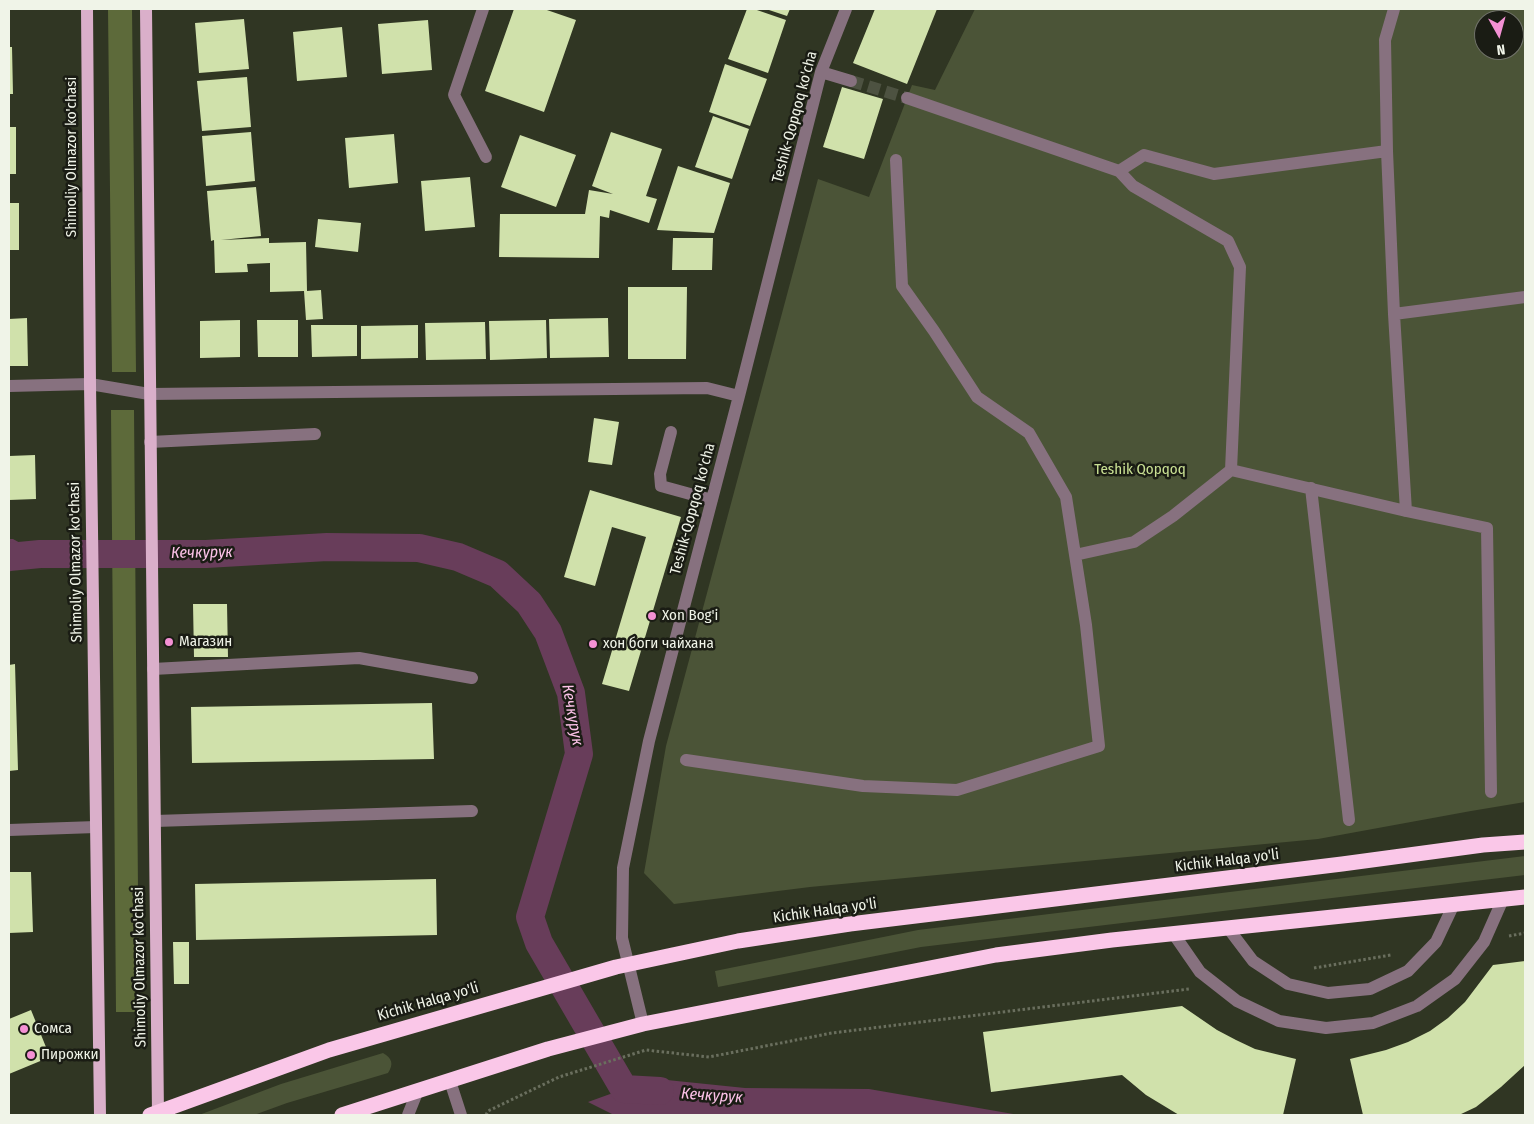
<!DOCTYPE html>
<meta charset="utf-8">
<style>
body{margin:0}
#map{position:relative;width:1534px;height:1124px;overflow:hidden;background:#303623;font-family:"Fira Sans Condensed",sans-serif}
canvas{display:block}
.frame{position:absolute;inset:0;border:10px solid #f0f4e8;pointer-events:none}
.north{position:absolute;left:1474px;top:10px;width:50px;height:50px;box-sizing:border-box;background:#1a1c14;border:1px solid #707269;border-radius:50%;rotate:173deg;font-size:14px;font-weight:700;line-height:20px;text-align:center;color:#f0f4e8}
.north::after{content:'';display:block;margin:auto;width:18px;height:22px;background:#f491d4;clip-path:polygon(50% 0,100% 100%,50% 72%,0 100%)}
</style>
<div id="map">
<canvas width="1534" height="1124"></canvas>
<div class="frame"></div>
<div class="north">N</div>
</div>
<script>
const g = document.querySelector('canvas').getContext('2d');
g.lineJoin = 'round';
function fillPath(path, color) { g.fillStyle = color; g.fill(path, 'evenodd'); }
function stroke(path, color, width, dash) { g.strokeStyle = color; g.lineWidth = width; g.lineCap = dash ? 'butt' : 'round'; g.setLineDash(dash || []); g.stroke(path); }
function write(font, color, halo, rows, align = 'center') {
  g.font = font + ' "Fira Sans Condensed",sans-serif'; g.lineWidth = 5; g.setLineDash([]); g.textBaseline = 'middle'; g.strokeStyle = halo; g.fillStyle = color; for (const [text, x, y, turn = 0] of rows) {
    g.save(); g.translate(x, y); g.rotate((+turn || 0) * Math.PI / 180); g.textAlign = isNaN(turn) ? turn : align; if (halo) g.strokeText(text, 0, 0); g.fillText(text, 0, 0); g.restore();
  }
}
fillPath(new Path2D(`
 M975 9H1525V802L1471 811 1318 839 810 887 674 904 644 873 666 746 818 179 869 197 912 85 935 90ZM1484 20H1514V50H1484Z
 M1525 856V875L921 947 718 987 715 971 918 930Z
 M383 1053C392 1058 394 1064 388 1073L287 1103 254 1115H199L281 1084Z`), '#4b5437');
fillPath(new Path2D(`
 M108 9H132L136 372H112Z
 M111 410H134L139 1012H116Z`), '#5d6a3a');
fillPath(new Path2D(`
 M9 539H13L40 554 9 572Z
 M667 1080 745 1088 869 1089 1019 1115H614L588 1102 624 1089Z`), '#683d5a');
stroke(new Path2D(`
 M9 557 40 554H206L327 547 419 548 458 557 498 574 529 603 548 632 571 693 579 754 530 917 539 943 624 1089 660 1091`), '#683d5a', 28);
fillPath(new Path2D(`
 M514 9H544L576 20 544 112 485 91Z
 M747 9H754L786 20 768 73 728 59Z
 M766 9H790L787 16Z
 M875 9H937L907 84 853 63Z
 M244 19 249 69 199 73 195 23Z
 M428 20 432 70 382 74 378 24Z
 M342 27 347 77 297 81 293 32Z
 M9 47H12L13 94H9Z
 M725 64 767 79 750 126 709 112Z
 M247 77 251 127 202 131 197 81Z
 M842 87 883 99 864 159 823 147Z
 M713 116 749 129 732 179 695 167Z
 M9 127H16V174H9Z
 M251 132 255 181 206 186 202 136Z
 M611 132 662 149 646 196 657 199 649 223 610 210 609 218 600 216 599 258 499 257 500 214H585L589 190 613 194 592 186Z
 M394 134 398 183 349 188 345 138Z
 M520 135 576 155 556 207 501 187Z
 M678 166 730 183 714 233 657 230Z
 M470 177 475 227 425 231 421 181Z
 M256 187 261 236 221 240 269 238V243L306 242 307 291 321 290 323 319 306 320 304 291 270 292V263L247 264 248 272 215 273 214 240 211 241 207 191Z
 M9 203H19V250H9Z
 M318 219 361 223 358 252 315 247Z
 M673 238H713L712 270H672Z
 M628 287H687L686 359H628Z
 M27 318 28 366H9V319Z
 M608 318 609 357 550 358 549 319Z
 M240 320V357L200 358V321Z
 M257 320H298V357H258Z
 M546 320 547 358 490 360 489 321Z
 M485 322 486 359 426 360 425 323Z
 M311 325H357V356L312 357Z
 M418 325V358L361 359V326Z
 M594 418 619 422 612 465 588 462Z
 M35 455 36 499 9 500V456Z
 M590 490 681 517 629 691 602 684 646 537 612 527 595 586 564 577Z
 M193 604H227L228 657H194Z
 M15 664 18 770 9 771V665Z
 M432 703 434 759 192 763 191 707Z
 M9 872H31L33 932 9 933Z
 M436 879 437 935 196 940 195 884Z
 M173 942H189V984H174Z
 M1525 961V1065L1501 1087 1476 1107 1459 1115H1363L1350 1059 1386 1050 1408 1042 1430 1031 1448 1018 1465 1002 1493 965Z
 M1182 1006 1217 1030 1236 1040 1255 1049 1296 1059 1283 1115H1179L1146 1095 1122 1075 991 1092 983 1032Z
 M31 1010 50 1057 9 1074V1019Z`), '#d0e1ab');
stroke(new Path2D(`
 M851 81 907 98`), '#4d5241', 12, [12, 6]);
stroke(new Path2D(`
 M1509 936 1525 933
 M1314 968 1391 955
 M486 1115 488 1111 559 1077 646 1050 709 1057 832 1033 1189 989`), '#6a6f5e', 3, [2.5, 2.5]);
stroke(new Path2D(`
 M483 9 454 95 486 157
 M1394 9 1385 40 1387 151 1394 314 1406 511
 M821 72 851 81
 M907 98 1119 171 1133 186 1228 241 1240 267 1231 470 1173 516 1134 542 1075 555
 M1119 171 1144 155 1214 174 1387 151
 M1394 314 1525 297
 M9 386 90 384 149 394 707 388 739 396
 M671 432 660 474 661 486 712 500
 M150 442 315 434
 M1231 470 1406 511 1487 528 1491 792
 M1311 488 1349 820
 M153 669 359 658 472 678
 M686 760 863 786 957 790 1099 746 1086 625 1066 497 1029 433 977 397 934 331 902 286 896 160
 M155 821 472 811
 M9 830 96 827
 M1228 928 1253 961 1288 984 1328 993 1370 989 1408 971 1436 942 1454 904
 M1173 933 1200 972 1237 1001 1279 1021 1326 1028 1373 1023 1417 1006 1455 979 1484 942 1503 899
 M643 1024 622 938 623 868 649 741 739 396 821 72 846 9
 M450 1081 461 1115
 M408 1115 418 1090`), '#87717f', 12);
stroke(new Path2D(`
 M87 9 90 384 100 1115
 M146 9 158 1115`), '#daafca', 12);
stroke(new Path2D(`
 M150 1115 329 1050 616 967 738 941 850 924 1342 864 1483 845 1525 842
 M342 1115 548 1049 643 1024 996 955 1112 940 1525 897`), '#fac7e8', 15);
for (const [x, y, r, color] of [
 [652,616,5,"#f491d4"],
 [169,642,5,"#f491d4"],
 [593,644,5,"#f491d4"],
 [24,1029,5,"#f491d4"],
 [31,1055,5,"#f491d4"]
]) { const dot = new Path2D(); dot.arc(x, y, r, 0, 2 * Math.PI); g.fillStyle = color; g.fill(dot); stroke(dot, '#1a1c14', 2); }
write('15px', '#f0f4e8', '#1a1c14', [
 ["Teshik-Qopqoq ko'cha",795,117,-75],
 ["Shimoliy Olmazor ko'chasi",72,157,-90],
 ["Teshik-Qopqoq ko'cha",693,509,-75],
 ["Shimoliy Olmazor ko'chasi",76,562,-91],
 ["Kichik Halqa yo'li",1227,861,-7],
 ["Kichik Halqa yo'li",825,911,-8],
 ["Shimoliy Olmazor ko'chasi",140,967,-91],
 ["Kichik Halqa yo'li",428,1002,-16]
]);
write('15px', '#c9e093', '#1a1c14', [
 ["Teshik Qopqoq",1140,470]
]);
write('15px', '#f0f4e8', '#1a1c14', [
 ["Xon Bog'i",662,616],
 ["Магазин",179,642],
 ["хон боги чайхана",603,644],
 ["Сомса",34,1029],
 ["Пирожки",41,1055]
], 'left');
write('italic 16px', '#fcc2e8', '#1a1c14', [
 ["Кечкурук",202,553,-1],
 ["Кечкурук",572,715,80],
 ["Кечкурук",712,1096,4]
]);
</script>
